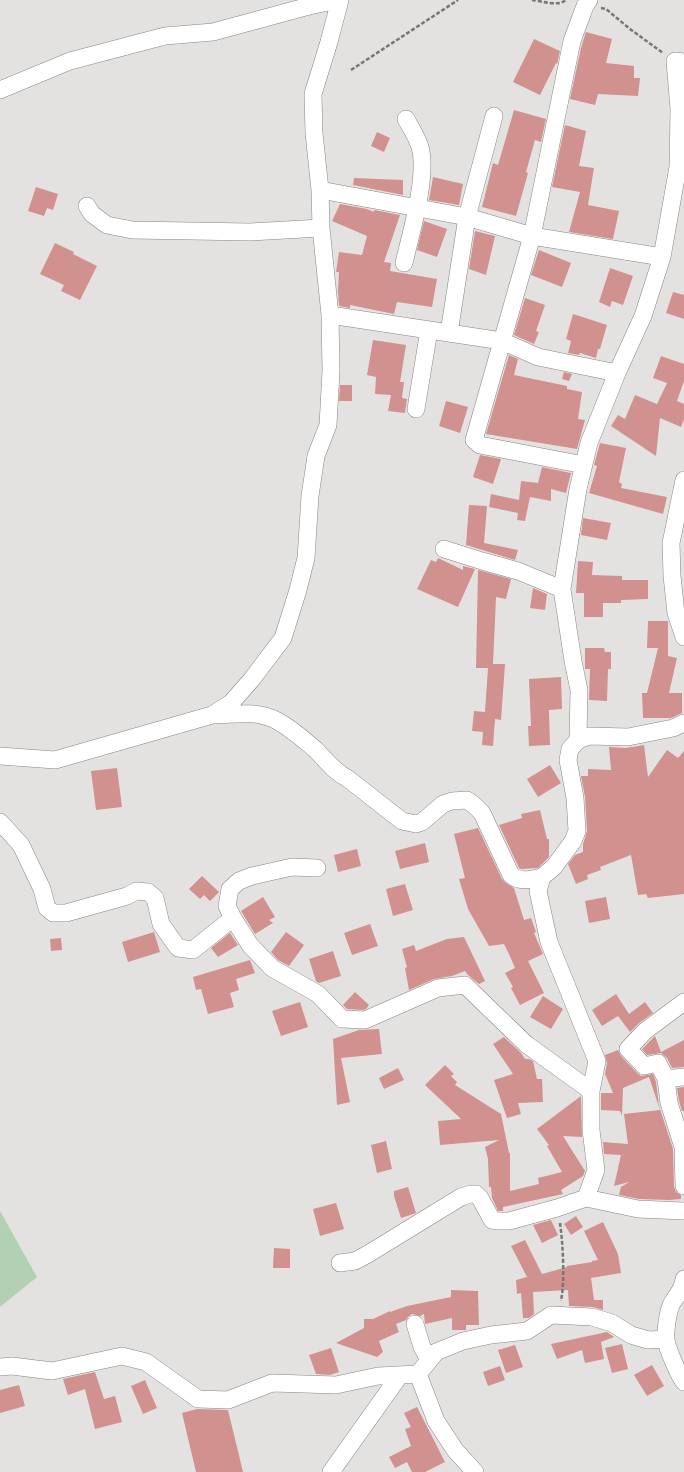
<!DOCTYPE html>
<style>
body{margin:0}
canvas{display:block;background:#e4e2e0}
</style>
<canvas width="684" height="1472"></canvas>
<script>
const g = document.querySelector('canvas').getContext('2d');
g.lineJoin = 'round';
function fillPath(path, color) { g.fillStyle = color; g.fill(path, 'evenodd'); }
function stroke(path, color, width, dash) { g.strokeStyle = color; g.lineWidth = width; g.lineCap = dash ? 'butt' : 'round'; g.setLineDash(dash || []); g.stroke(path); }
fillPath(new Path2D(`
 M0 1211 37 1277 0 1307Z`), '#b2d0b3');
fillPath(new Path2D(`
 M586 32 612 39 606 63 634 66V78H640L638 96 598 94 595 105 570 99 581 48Z
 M534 39 560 51 557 64 556 63 540 95 513 82Z
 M514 110 546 119 541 142 535 140 526 172 528 173 516 216 482 207 493 163 498 165Z
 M565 125 586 131 579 166 594 168 588 205 619 211 613 239 569 232 580 192 552 187Z
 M377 132 390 138 384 152 371 146Z
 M433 177 463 184 459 205 429 200Z
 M354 178 403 180V195L353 185Z
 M36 187 58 194 53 210 47 208 44 216 28 211Z
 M340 204 367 209 374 212V210L400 215 384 262 391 263 390 271 437 279 432 307 397 302 394 314 350 305V308L339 306 338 291 339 272H336L339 252 362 255 367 236 332 221Z
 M424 221 447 229 437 257 417 250Z
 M475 231 495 236 486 275 469 269Z
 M55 243 74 252 73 254 97 266 80 300 61 291 64 285 40 274Z
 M539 250 571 263 562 287 531 275Z
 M610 268 633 276 623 305 612 301 610 307 599 302Z
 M673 292 684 295V319L666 313Z
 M525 298 545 305 536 331 539 332 534 344 514 335Z
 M573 314 607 325 600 349H598L596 358 580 353 579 355 568 353 571 341 566 339Z
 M373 340 406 345 400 382H404L402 398 407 399 405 413 388 411 391 395 375 394 376 377 367 375Z
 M509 355 518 359 514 375 567 386V389L582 392 578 419 585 420 577 449 486 434Z
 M661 356 684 364V381L677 401 684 404V419L681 427 660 418 656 456 611 426 618 415 625 419 635 395 657 404 667 383 653 378Z
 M564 372 572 374 569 381 562 379Z
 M340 385H352V401H339Z
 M446 401 468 407 460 433 439 426Z
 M600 443 626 448 619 482 622 484 621 488 667 497 663 514 589 493 597 466 594 465Z
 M480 455 501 459 493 484 473 477Z
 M542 467 571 473 566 493 551 489V501L530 497 525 521 517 520 518 513 489 507 491 494 519 500 521 481 538 483Z
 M469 505 487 506 484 543 518 550 515 560 466 545Z
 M583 518 611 523 607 540 581 535Z
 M438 558 463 570V566L475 569 458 607 417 589 431 560 436 562Z
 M578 561 593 562 592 575 622 576V580H648V599L621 600V603H603V617H584V593H576Z
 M478 570 511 579 506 599 496 597 493 664H505L501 720 495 719 493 746 482 745 483 732 472 731 474 711 485 712 488 668H476Z
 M533 588 547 594 545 610 530 608Z
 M648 621H668V656L677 658 669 693H682V713L671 718H643L642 693H647L658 648H647Z
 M585 648H604L605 652H611V669H608L607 701 589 700 590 669H585Z
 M561 677 562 709 549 710 550 745 529 746 528 726H531L529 679Z
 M644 745 648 777 667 750 678 758 684 751V894L648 898 646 894 638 895 631 855 600 867 601 870 587 875 588 879 576 884 568 864 575 855 583 852V844L587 831 585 797 581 776H588V769L611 770 609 747 626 748Z
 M550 765 561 783 538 797 527 779Z
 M117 768 122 807 96 810 91 771Z
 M540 810 547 839H549V857L538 868 521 869 519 868 499 825 522 818 521 814Z
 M478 828 502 879 506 883 514 888 524 920 531 918 536 932 534 933 543 954 528 961 544 993 520 1005 511 988 513 987 505 973 515 968 509 954 504 944 489 946 468 909 459 879 465 878 454 834Z
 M425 843 429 862 400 869 395 851Z
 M357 849 361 866 338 872 334 855Z
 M202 876 219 892 210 901 204 895 200 899 189 889Z
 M405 884 413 910 393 916 386 889Z
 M263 897 275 917 269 920 273 923 255 934 241 911Z
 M606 897 610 919 589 923 585 901Z
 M370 924 378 946 352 955 344 933Z
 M154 932 160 952 128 962 122 942Z
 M286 932 304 945 289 966 278 960 271 952Z
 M230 933 238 945 218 957 211 948Z
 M464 937 485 981 479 984 468 975 465 971 452 976 434 979 409 990 405 968 407 967 402 949 414 945 416 951 447 939Z
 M61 938 62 950 51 951 50 939Z
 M333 951 341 976 319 983 316 981 309 959Z
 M250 960 255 973 236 979 239 990 230 993 234 1007 208 1014 201 989 196 990 193 977Z
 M355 992 369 1005 366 1009 363 1010 347 1009 343 1005Z
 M616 994 629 1014 645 1002 653 1013 639 1023 630 1032 618 1016 602 1026 592 1010Z
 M543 996 563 1009 551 1029 530 1017Z
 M300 1002 308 1027 281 1036 272 1011Z
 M379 1029 382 1054 341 1058 350 1102 337 1105 333 1039 359 1030Z
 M655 1036 661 1052 684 1040V1067L672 1068 667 1058 661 1053 647 1055 642 1049Z
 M504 1037 521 1053 525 1059H529L533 1061 537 1079H542L543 1102 518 1103 521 1114 507 1118 494 1080 513 1074 493 1044Z
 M618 1050 621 1056 637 1073 641 1076 653 1074 656 1082 659 1106 673 1149 674 1187 676 1192 681 1195V1199L669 1200 639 1199 619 1195 621 1187 629 1182 614 1186 621 1155 604 1154 603 1142 628 1144 624 1114 660 1110 649 1077 623 1088 622 1116 620 1111 601 1110V1093H613L605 1074 607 1063 605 1055Z
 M445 1065 454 1074 451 1076 457 1082 455 1085 501 1114 509 1153H510V1191L539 1184 538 1178 562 1172 547 1146 549 1145 537 1129 581 1096 582 1137 563 1136 585 1171 583 1176 561 1190 563 1194 503 1207V1211H498L492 1198 491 1187H489L488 1159 485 1147 499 1140 440 1145 438 1121 461 1119 425 1085Z
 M398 1068 404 1080 384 1089 379 1078Z
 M684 1087V1111H682L679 1101 677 1088Z
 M386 1141 392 1169 377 1173 371 1145Z
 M408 1187 416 1213 401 1218 394 1196V1191Z
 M336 1203 344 1229 320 1236 313 1209Z
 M576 1216 583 1227 571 1235 564 1224Z
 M551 1220 558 1235 542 1243 533 1225Z
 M603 1222 618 1254 621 1273 591 1278 594 1300H603V1310L593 1307 569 1306 568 1290 533 1292 534 1314 529 1318H523L521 1293 517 1294 516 1280 527 1277 511 1246 525 1240 542 1274 567 1267V1266L592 1262V1261L598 1260 584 1231Z
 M274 1248 290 1249V1268H273Z
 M451 1290 478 1291 479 1325H466V1330H452V1318L425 1324 424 1314 420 1316 412 1314 408 1317 406 1320 396 1324 399 1332 379 1341 383 1352 377 1357 336 1343 364 1328V1319H373L390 1311V1312L407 1306 451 1297Z
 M607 1332 614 1337 601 1342 604 1359 585 1363 582 1350 557 1359 551 1344Z
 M622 1344 628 1369 612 1373 605 1348Z
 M515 1345 523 1367 506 1373 498 1350Z
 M331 1348 339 1372 330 1375 316 1374 309 1355Z
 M652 1365 664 1386 647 1396 634 1375Z
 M500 1366 505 1380 488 1386 483 1372Z
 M95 1372 104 1399 115 1396 122 1422 95 1429 85 1389 68 1395 63 1379Z
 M145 1380 157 1408 143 1414 131 1386Z
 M19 1385 25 1406 0 1413V1390Z
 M417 1407 445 1462 425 1472H412L407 1462 395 1468 389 1457 411 1446 405 1429 411 1427 404 1413Z
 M197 1409 228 1410 243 1472H196L182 1413Z`), '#d1918f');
const minor = new Path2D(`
 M0 90 70 61 165 36 213 32 309 6 338 0
 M320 190 467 217 532 236 662 257
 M87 206 92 214 107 225 132 230 250 232 321 228
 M404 263C411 233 428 176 420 147 417 137 411 128 406 119
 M330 315 502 341 538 357 617 373
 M449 333 467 217 494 116
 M416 409 429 330
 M584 465 480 445 474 440 532 236 572 41 585 6 589 0
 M684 480 671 543 672 576 676 613 684 637
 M444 549 482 561 518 571 562 589
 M214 715C231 715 252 711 268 717 283 721 304 740 316 750 326 760 334 772 347 778L402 821 416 824 422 822 443 804 452 801 467 800 474 805 482 813 511 875C521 883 531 879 542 877
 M578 740 579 690 573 661 562 589 578 489 589 443 617 373 643 316 662 257 678 167 679 109 675 61 684 62
 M0 756 55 760 212 715 231 703 252 679 283 638 298 590 306 558 310 496 316 456 328 425 331 371 330 315 321 228 320 190 314 133 313 94 329 42 340 0
 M0 822 21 845 42 889 47 908 53 913H66L127 896 136 891 148 892 155 898 161 924 178 948 193 950 233 918
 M317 868 292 867 252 876 239 881 230 889 227 906 233 918 250 945 272 968 318 994 342 1019 365 1020 438 988 465 985 526 1044 591 1091
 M684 1002 645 1031 628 1049 644 1066 658 1063 666 1079 669 1103 683 1147 684 1186
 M666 1079 684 1077
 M586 1198 596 1170 591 1130V1091L597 1061 549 942 538 891 542 877 554 867 573 841 577 831 575 798 568 760 570 749 578 740 589 736 628 737 673 728 684 723
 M340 1263 355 1261 368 1254 461 1197 471 1194H476L480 1198 492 1220 498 1221H509L557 1208 586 1198 638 1209 684 1211
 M684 1279C683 1289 677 1295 672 1303 668 1311 665 1331 666 1340 667 1348 679 1376 684 1382
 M415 1324 422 1347 429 1360
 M0 1367 12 1366 52 1371 122 1356 146 1362 198 1399 228 1400 272 1383 336 1385 378 1376 418 1374 436 1352 463 1341 491 1335 527 1331 551 1315 592 1317 612 1323 631 1335 648 1340 666 1339
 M418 1374 436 1421 455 1450 475 1472
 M331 1472 400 1375`);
stroke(minor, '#878583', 18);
stroke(new Path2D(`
 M532 0C542 1 558 7 566 0
 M601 8 606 9 630 29 663 53
 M351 70 458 0
 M560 1223C563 1244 565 1280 561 1301`), '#777674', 2.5, [4, 2]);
stroke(minor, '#fff', 17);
</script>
